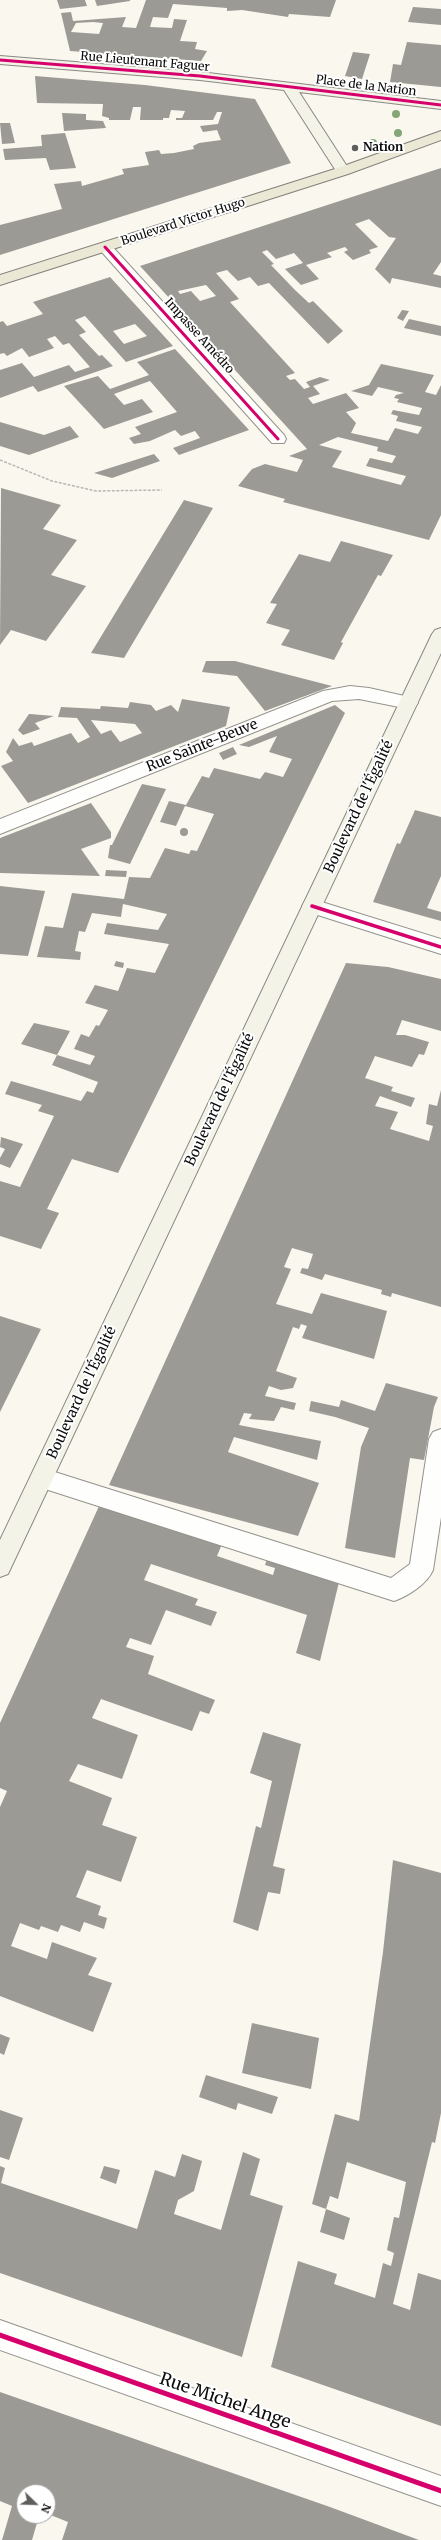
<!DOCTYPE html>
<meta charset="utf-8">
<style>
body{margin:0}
#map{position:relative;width:441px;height:2540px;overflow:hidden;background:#faf8ee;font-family:Merriweather,serif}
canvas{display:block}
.north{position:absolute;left:16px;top:2484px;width:40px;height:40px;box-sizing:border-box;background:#fff;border:1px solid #9d9d9d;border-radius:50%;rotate:113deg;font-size:11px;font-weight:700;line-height:16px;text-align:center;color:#0b0b0b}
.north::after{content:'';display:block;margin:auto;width:14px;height:18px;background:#5f5e5a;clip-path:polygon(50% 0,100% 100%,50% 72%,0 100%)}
</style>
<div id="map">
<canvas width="441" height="2540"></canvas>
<div class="north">N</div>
</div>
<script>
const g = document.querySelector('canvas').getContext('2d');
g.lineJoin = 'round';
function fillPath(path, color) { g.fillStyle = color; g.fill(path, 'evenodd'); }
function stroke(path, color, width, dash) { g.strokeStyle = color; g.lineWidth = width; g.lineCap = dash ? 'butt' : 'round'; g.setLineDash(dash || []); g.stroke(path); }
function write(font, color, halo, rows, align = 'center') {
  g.font = font + ' Merriweather,serif'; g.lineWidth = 4; g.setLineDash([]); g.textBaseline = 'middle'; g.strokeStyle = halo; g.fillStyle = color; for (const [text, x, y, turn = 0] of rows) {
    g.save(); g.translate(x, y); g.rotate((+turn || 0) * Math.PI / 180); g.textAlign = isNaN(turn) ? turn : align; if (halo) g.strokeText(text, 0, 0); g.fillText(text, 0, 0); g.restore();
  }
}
fillPath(new Path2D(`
 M57 0H85L87 6 60 9Z
 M95 0H130V1L97 6Z
 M146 0H336L330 17 289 14 288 17 242 10 227 11V8L173 4 168 18 153 17 150 27 172 28 174 19 187 20 180 41 197 42 195 49 207 51 201 61 70 51 61 13 71 12 73 21 126 17 122 27 136 28ZM93 22 103 23 99 34 71 32 76 23Z
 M413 7 441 9V25L408 22Z
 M407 42 441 45V87L390 82 393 64 401 65Z
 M353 52 370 54 362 79 345 76Z
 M35 76 145 85 255 99 291 163 0 255V225L62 209 54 184 81 181 82 186 124 174 122 169 149 165 145 152 159 150 161 154 174 153 194 149 193 146 199 143 221 140 217 130 203 132 200 126 218 124 222 112H217L213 120H176V118H182L185 111 171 110 169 118H163V120H140L141 107H133L130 120H109V118L102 116 103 104 37 103Z
 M62 113 86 114V120L103 121 106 128 64 131Z
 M0 123H10L15 143 2 144Z
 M65 133 76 168 50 170 46 158 5 160 3 149 42 146 41 135Z
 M441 168V262L433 274 441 276V288L392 278 390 284 375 269 396 238 389 237 369 219 355 224 378 247 369 250 371 253 353 260 344 252 348 250 345 247 327 253 332 257 306 265 319 279 301 285 285 269 303 263 294 253 276 259 267 250 262 252 274 264 271 265 295 290 309 303 313 301 343 331 328 344 269 283 258 286 250 277 238 281 227 270 216 273 239 299 230 302 295 373 286 376 290 380 295 379 304 389 310 387 306 382 320 377 330 380 313 386 320 394 308 398 313 404 346 393 359 408 346 412 356 423 351 433 388 441 395 428 418 434 422 427 396 421 398 416 391 414 393 410 419 415 422 408 397 402 399 399 394 398 396 395 404 393 378 387 372 396 351 391 369 385 381 364 434 375 425 392 436 395 441 385V515L429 540 283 502 285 499 238 486 252 469 265 464 297 472 303 460 289 456 307 449 140 266ZM206 285 216 296 200 301 191 291 180 294 178 291ZM338 437 378 447 377 451 396 456 392 463 370 458 366 466 406 476 401 485 332 467 342 451 319 445Z
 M110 277 173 346 126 362 85 316 75 320 86 332 79 335 99 356 102 355 113 366 38 392 33 386 0 398V370L22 363 34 377 69 365 75 372 90 367 69 343 63 345 55 336 47 339 54 348 29 357 22 348 7 356 4 353 0 354V322L3 321 7 326 43 314 33 302ZM135 324 147 336 124 344 113 331Z
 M402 310 409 311 403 321 397 318Z
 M409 319 441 326V336L404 328Z
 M175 349 249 430 179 455 173 448 200 438 195 431 181 436 175 430 150 441 134 444 129 438 141 434 135 427 177 412 150 381 114 394 124 405 142 399 153 412 104 429 64 386 98 376 110 389 149 375 137 362Z
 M0 422 44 435 70 426 79 437 29 455 0 446Z
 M154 454 160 461 112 478 94 473Z
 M1 488 61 505 43 529 77 540 51 575 86 586 46 641 11 630 0 645Z
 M184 500 213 508 124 658 91 653Z
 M341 541 393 555 381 576 378 575 341 642 343 643 334 660 281 645 290 630 266 623 277 604 270 603 299 554 330 562Z
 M206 661H235L332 686 265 711 237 676 202 672Z
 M182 699 230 707 226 726 28 803 1 766 13 761 6 752 13 738 19 746 32 742 34 746 71 733 78 743 90 737 77 718 58 717 61 707 100 709 101 706 128 708 130 702 151 705 156 711 171 705 178 712ZM91 720 135 724 142 733 120 742 111 730 101 734Z
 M335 705 345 713 118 1173 72 1159 47 1209 59 1213 41 1249 0 1236V1181L20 1187 54 1116 38 1111 42 1105 5 1094 11 1081 81 1101 87 1091 93 1093 98 1082 52 1065 57 1055 21 1044 34 1023 70 1031 57 1055 90 1065 95 1056 74 1049 81 1034 89 1037 96 1025 99 1026 108 1010 85 1003 95 985 118 991 127 968 155 973 169 944 104 934 107 923 158 930 167 914 123 904 121 917 92 913 85 932 79 931 75 951 81 952 80 960 37 957 45 926 63 928 72 893 124 899 129 877 150 878 165 848 189 854 191 850 197 851 214 814 185 806 176 826 160 822 169 801 186 805 202 776 209 778 214 768 260 779 265 772 283 777 292 759 269 752 277 736 249 747 239 745Z
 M29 714H30L54 716 35 723 40 729 23 735 18 730Z
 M233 747 237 754 223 760 219 753Z
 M142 784 166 789 130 864 108 858 110 845H112Z
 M91 803 111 832V838L81 849 100 876 0 873V838Z
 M415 810 441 817V876L427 908 441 912V921L373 902 397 843 400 844Z
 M180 832a4 4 0 1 1 8 0a4 4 0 1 1-8 0Z
 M106 870 127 871 126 877 105 876Z
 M0 886 45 891 28 956 0 954Z
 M116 961 124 963 123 968 114 966Z
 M346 963 388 967 441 979V1031L402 1020 396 1035H405L429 1042 424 1055 419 1054 412 1067 375 1056 365 1078 393 1087 391 1091 415 1098 411 1107 380 1096 375 1106 398 1112 390 1129 429 1141 433 1126 426 1124 429 1104 437 1106 441 1090V1307L392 1293 391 1297 381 1294 382 1290 325 1274 322 1280 300 1273 302 1268 308 1269 313 1254 292 1248 284 1267 291 1269 276 1304 312 1314 321 1293 387 1311 374 1359 302 1338 307 1326 301 1324 299 1329 293 1327 276 1371 297 1378 293 1388 281 1390 269 1386 265 1396 296 1403 294 1410 281 1407 274 1421 249 1419 252 1414 244 1413 239 1425 321 1441 317 1460 234 1437 228 1452 319 1483 298 1536 109 1485Z
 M1 1137 23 1144 10 1168 0 1164V1158L5 1149 0 1147Z
 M0 1316 41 1329 0 1412Z
 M386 1383 438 1397 434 1407 424 1460 410 1458 395 1558 345 1548 361 1447 369 1428 335 1417 309 1411 311 1401 339 1407 341 1400 375 1411Z
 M100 1504 222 1544 217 1556 273 1575 275 1568 265 1565 267 1559 339 1582 320 1661 296 1653 307 1615 151 1564 144 1580 198 1599 195 1605 217 1612 211 1626 166 1610 151 1645 130 1638 126 1647 154 1656 148 1674 215 1700 209 1714 200 1711 192 1731 101 1699 92 1718 138 1735 122 1779 78 1764 69 1781 112 1798 102 1825 137 1837 121 1882 87 1870 76 1897 101 1906 98 1915 107 1918 104 1929 84 1922 80 1932 61 1925 58 1932 41 1926 39 1930 20 1923 11 1946 47 1959 52 1942 97 1958 88 1975 112 1983 93 2032 0 1996V1807L7 1791 0 1788V1723Z
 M263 1732 301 1744 273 1866 285 1869 280 1894 268 1892 258 1931 233 1922 256 1826 261 1828 272 1781 250 1773Z
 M393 1860 441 1873V2113L435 2143 432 2142 393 2304 410 2310 418 2273 441 2280V2426L271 2367 298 2261 337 2274 334 2284 375 2298 383 2263 391 2266 394 2253 387 2250 394 2217 399 2218 406 2182 347 2162 338 2199 330 2196 326 2209 350 2218 344 2240 320 2232 326 2209 312 2204 335 2114 359 2121 383 1952Z
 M252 2023 319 2038 311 2089 242 2073Z
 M0 2034 10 2038 4 2055 0 2053Z
 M206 2075 278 2097 272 2114 238 2103 236 2110 199 2097Z
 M0 2110 23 2118 9 2160 0 2157Z
 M243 2152 260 2159 250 2195 283 2206 242 2357 0 2273V2166L5 2168 1 2183 137 2229 155 2170 175 2177 182 2154 202 2161 194 2191 178 2200 174 2214 221 2230Z
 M104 2166 120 2170 116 2184 100 2178Z
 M0 2392 330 2507 419 2540H62L68 2522 48 2514V2492H24V2516H39L32 2540H2L12 2506 0 2501Z`), '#9c9a94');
const lane = new Path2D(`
 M350 686 369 688 409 697 415 699 418 703 415 707 409 709 359 699 332 701 0 834V819L323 691Z
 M441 1429V1517L433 1570C427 1584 408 1596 394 1601L42 1488 34 1485 30 1478 34 1471 42 1468 391 1578 410 1564 429 1439 433 1432Z`);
const street = new Path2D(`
 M105 242 110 244 284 435 286 439 284 443H272L100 250 97 247Z
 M312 899 441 939V954L305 911 302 906 305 901Z
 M0 2320 441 2476V2506L0 2350Z`);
const secondary = new Path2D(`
 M0 56 200 72 441 101V109L299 92 350 171 343 175 338 174 284 90 200 80 0 64Z
 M441 628V653L8 1574 0 1577V1540L432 634 435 630Z`);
const primary = new Path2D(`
 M441 131V140L348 174 0 285V275L338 168Z`);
stroke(lane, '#93928d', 2);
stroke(street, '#93928d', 2);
stroke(secondary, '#898884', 2);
stroke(primary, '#807f7a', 2);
stroke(new Path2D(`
 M0 460 52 481 96 491 162 490`), '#b7b7b5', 1.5, [3, 1.5]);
fillPath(lane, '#fefefc');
fillPath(street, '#fefefc');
fillPath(secondary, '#f4f3e8');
fillPath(primary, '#ece8d6');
stroke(new Path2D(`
 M0 60 200 76 441 105
 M105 247 278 439`), '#d6006c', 3);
stroke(new Path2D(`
 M312 906 441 947`), '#d6006c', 3.5);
stroke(new Path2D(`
 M0 2335 441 2491`), '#d6006c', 5);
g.fillStyle = '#85a778';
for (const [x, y] of [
 [396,114],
 [398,133],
 [373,143]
]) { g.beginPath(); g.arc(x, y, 4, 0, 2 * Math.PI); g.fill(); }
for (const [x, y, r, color] of [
 [355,148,4,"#5f5e5a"]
]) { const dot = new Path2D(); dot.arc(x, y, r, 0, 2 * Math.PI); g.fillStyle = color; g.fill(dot); stroke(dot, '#fff', 1.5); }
write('12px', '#0b0b0b', '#fff', [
 ["Rue Lieutenant Faguer",145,62,5],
 ["Place de la Nation",366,86,7],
 ["Boulevard Victor Hugo",183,222,-18],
 ["Impasse Amédro",199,336,48]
]);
write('bold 12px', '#0b0b0b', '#fff', [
 ["Nation",363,148]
], 'left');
write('14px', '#0b0b0b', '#fff', [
 ["Rue Sainte-Beuve",202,746,-22],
 ["Boulevard de l'Égalité",359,807,-65],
 ["Boulevard de l'Égalité",220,1100,-65],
 ["Boulevard de l'Égalité",82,1393,-65]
]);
write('17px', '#0b0b0b', '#fff', [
 ["Rue Michel Ange",225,2401,19]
]);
</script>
